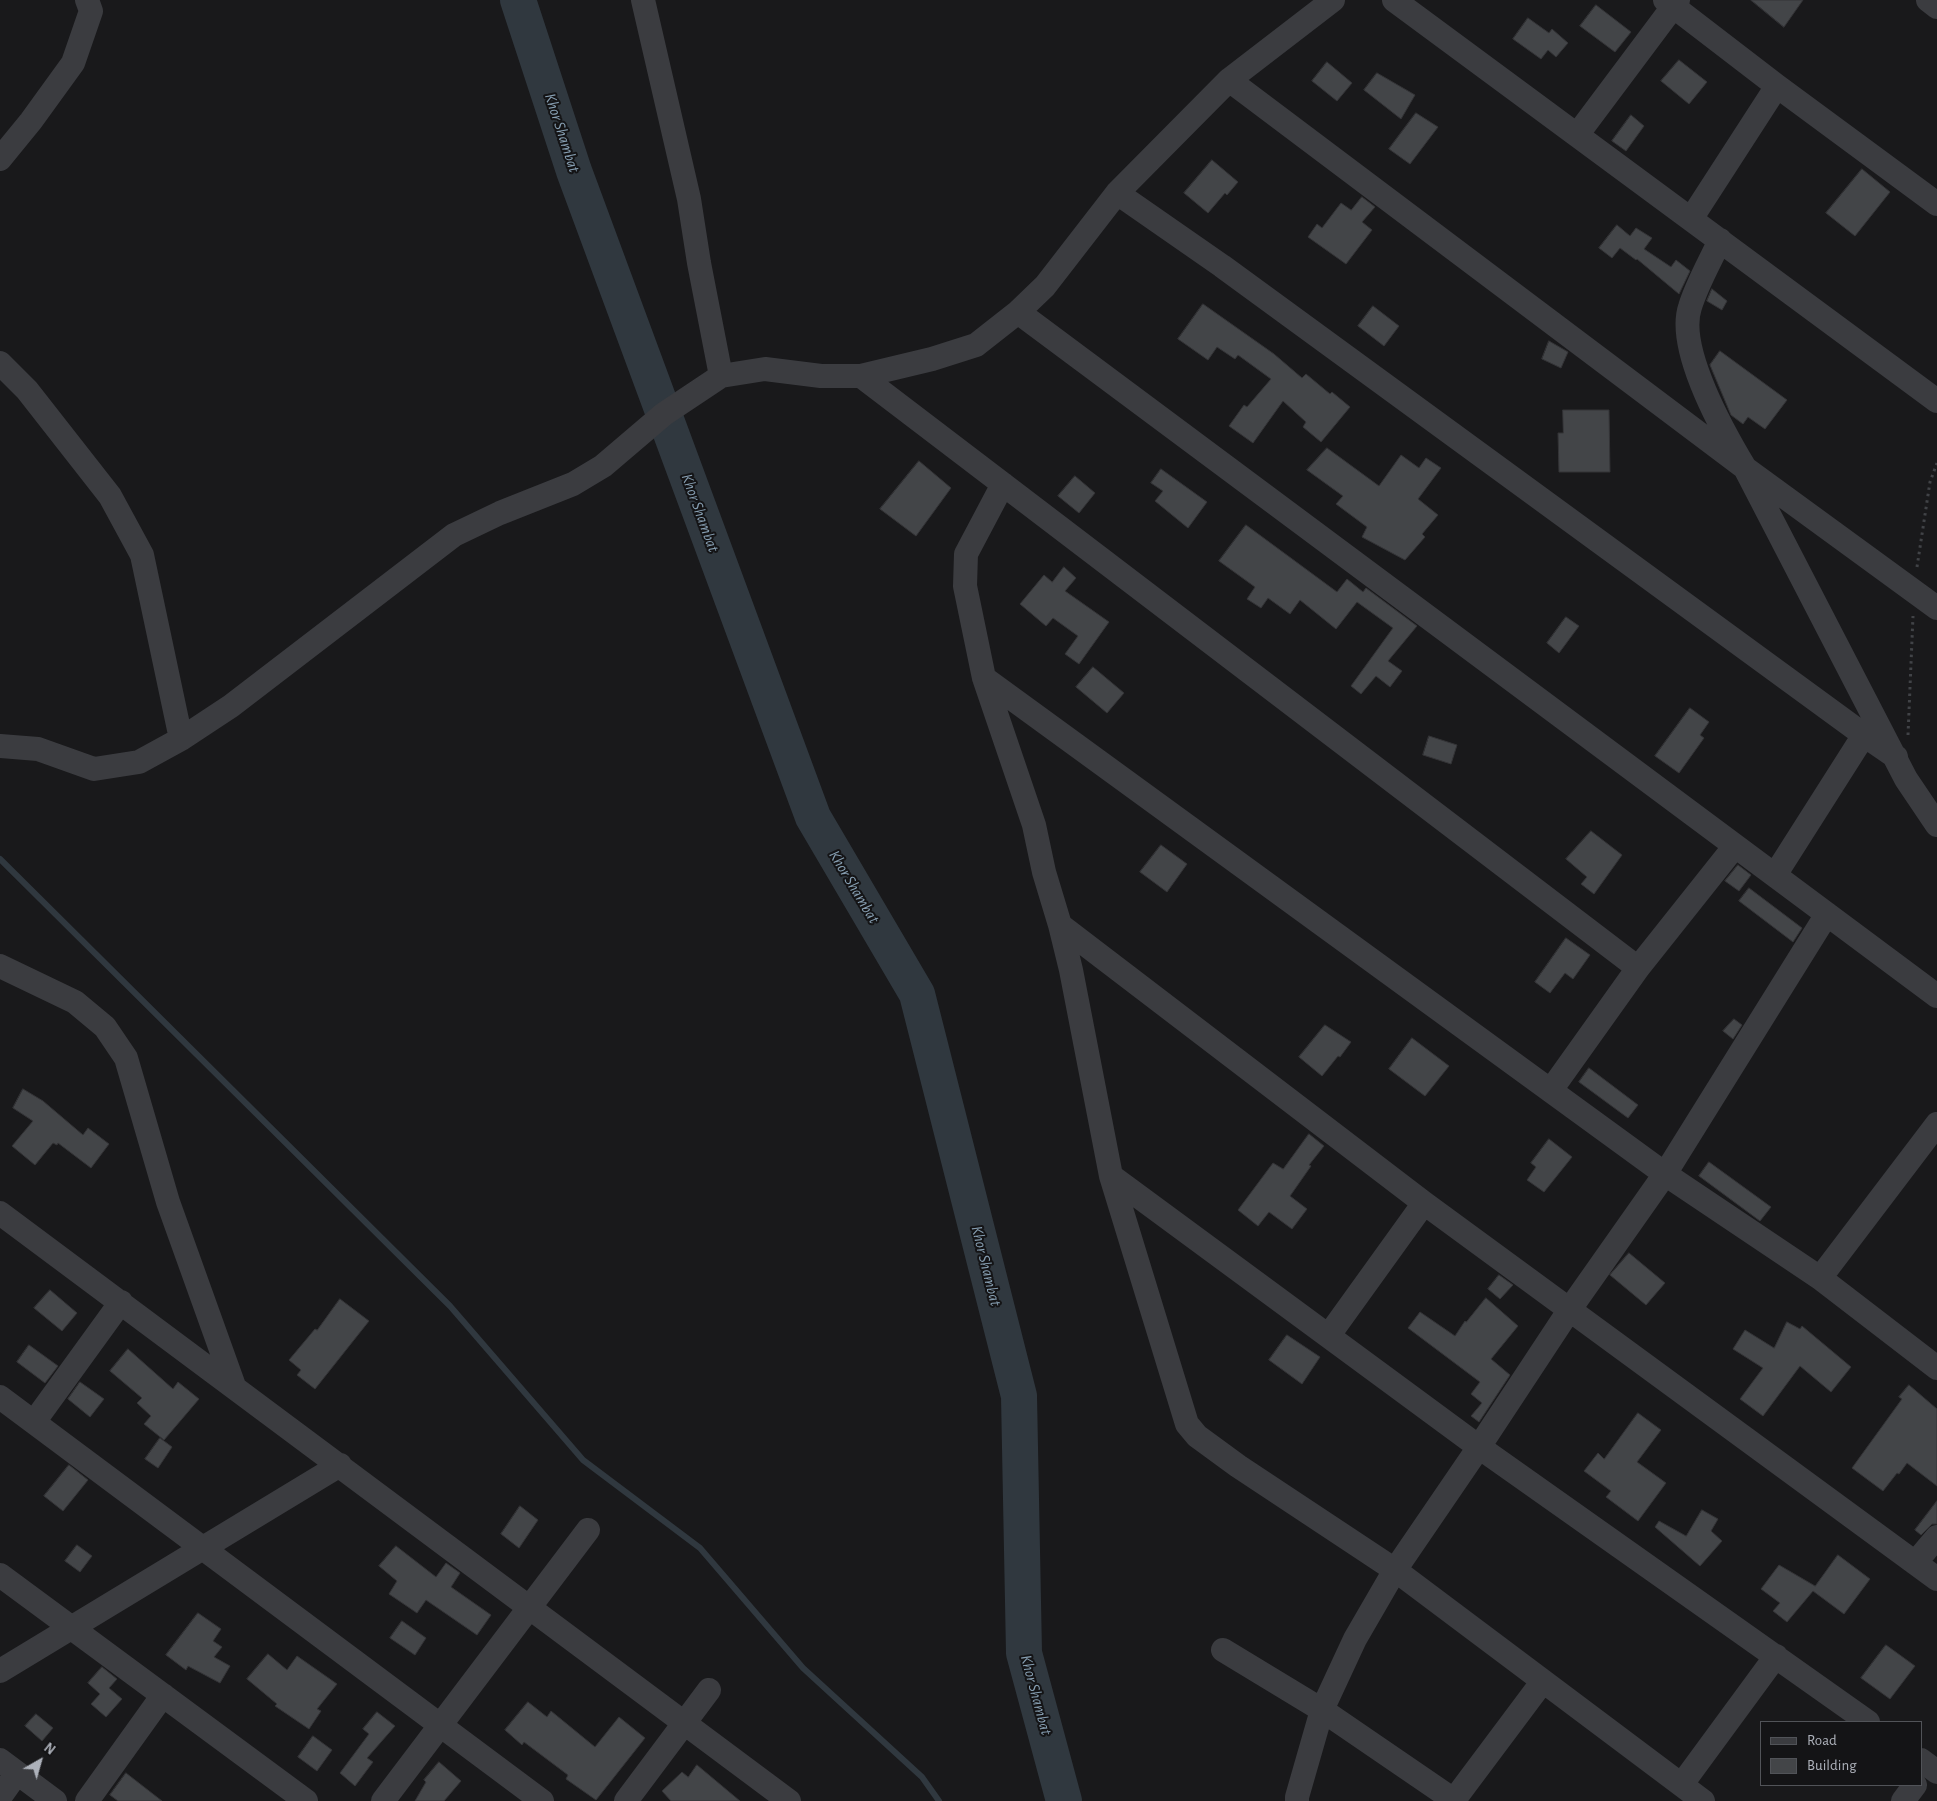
<!DOCTYPE html>
<style>
body{margin:0}
#map{position:relative;width:1937px;height:1801px;overflow:hidden;background:#19191b;font-family:"Alegreya Sans",sans-serif}
canvas{display:block}
.legend{position:absolute;left:1760px;top:1721px;width:162px;height:65px;box-sizing:border-box;background:#141416;border:1px solid #515358;margin:0;padding:6px 9px;list-style:none;font-size:15px;color:#adb1ba}
.legend li{display:flex;align-items:center;gap:10px;height:25px}
.legend b{width:25px;border:1px solid #515358}
.north{position:absolute;left:15px;top:1736px;width:50px;height:50px;-webkit-text-stroke:4px #141416;paint-order:stroke;rotate:38deg;font-size:14px;font-weight:700;line-height:20px;text-align:center;color:#adb1ba}
.north::after{content:'';display:block;margin:auto;width:18px;height:22px;background:#adb1ba;clip-path:polygon(50% 0,100% 100%,50% 72%,0 100%)}
</style>
<div id="map">
<canvas width="1937" height="1801"></canvas>
<ul class="legend">
<li><b style="height:6px;background:#3b3c40"></b>Road</li>
<li><b style="height:14px;background:#434548"></b>Building</li>
</ul>
<div class="north">N</div>
</div>
<script>
const g = document.querySelector('canvas').getContext('2d');
g.lineJoin = 'round';
function stroke(path, color, width, dash) { g.strokeStyle = color; g.lineWidth = width; g.lineCap = dash ? 'butt' : 'round'; g.setLineDash(dash || []); g.stroke(path); }
function fillPath(path, color) { g.fillStyle = color; g.fill(path, 'evenodd'); }
function write(font, color, halo, rows, align = 'center') {
  g.font = font + ' "Alegreya Sans",sans-serif'; g.lineWidth = 4; g.setLineDash([]); g.textBaseline = 'middle'; g.strokeStyle = halo; g.fillStyle = color; for (const [text, x, y, turn = 0] of rows) {
    g.save(); g.translate(x, y); g.rotate((+turn || 0) * Math.PI / 180); g.textAlign = isNaN(turn) ? turn : align; if (halo) g.strokeText(text, 0, 0); g.fillText(text, 0, 0); g.restore();
  }
}
stroke(new Path2D(`
 M0 859 450 1306 583 1460 700 1548 803 1668 922 1777 939 1801`), '#30383f', 6);
stroke(new Path2D(`
 M518 0 574 171 813 817 917 994 1019 1396 1024 1653 1064 1801`), '#30383f', 36);
const building = new Path2D(`
 M1751 0H1803L1784 27Z
 M1596 5 1631 32 1615 52 1580 26Z
 M1528 18 1549 33 1552 29 1568 43 1556 57 1548 50 1541 59 1513 39Z
 M1679 60 1707 82 1689 104 1661 81Z
 M1327 62 1352 83 1337 101 1312 81Z
 M1377 73 1415 95 1401 119 1364 90Z
 M1416 113 1438 127 1410 164 1389 149Z
 M1631 115 1644 126 1626 151 1612 141Z
 M1212 160 1238 182 1227 195 1225 193 1208 213 1184 193Z
 M1862 169 1890 192 1855 236 1826 213Z
 M1362 197 1375 207 1362 222 1372 230 1346 264 1308 237 1317 224 1322 228 1341 203 1351 210Z
 M1617 225 1630 236 1636 228 1652 238 1644 249 1671 267 1676 260 1690 271 1679 294 1637 259 1636 260 1620 248 1612 258 1599 248Z
 M1712 289 1727 301 1722 310 1707 301Z
 M1203 304 1274 354 1302 378 1306 374 1330 394 1332 392 1350 407 1321 442 1303 427 1306 422 1283 401 1253 443 1229 426 1244 405 1247 407 1271 379 1238 355 1235 359 1217 347 1208 360 1178 339Z
 M1373 306 1399 326 1384 346 1358 326Z
 M1549 341 1568 352 1561 368 1542 359Z
 M1720 351 1787 400 1765 429 1748 417 1743 424 1731 415 1710 365Z
 M1563 410H1609L1610 472H1559L1558 433H1563Z
 M1327 448 1379 486 1401 455 1419 468 1426 458 1441 468 1418 499 1438 515 1422 534 1425 537 1405 560 1362 537 1367 527 1336 504 1343 496 1307 470Z
 M919 461 951 488 916 536 880 509Z
 M1161 469 1207 502 1188 528 1155 501 1163 491 1151 483Z
 M1075 476 1095 493 1079 513 1058 496Z
 M1246 525 1337 592 1347 579 1363 592 1366 588 1417 626 1388 661 1402 671 1390 687 1376 676 1361 694 1351 686 1393 628 1357 602 1336 629 1300 600 1290 614 1268 598 1261 608 1247 599 1255 587 1219 561Z
 M1064 567 1076 578 1065 591 1109 622 1079 664 1065 654 1078 636 1053 618 1046 626 1020 604 1044 575 1052 582Z
 M1566 617 1579 626 1559 653 1547 643Z
 M1093 667 1124 693 1107 713 1076 687Z
 M1690 708 1709 722 1700 735 1704 738 1679 773 1655 756Z
 M1429 736 1457 745 1451 764 1423 755Z
 M1591 831 1622 855 1594 894 1581 884 1587 877 1566 859Z
 M1161 845 1187 864 1167 892 1140 872Z
 M1738 865 1751 875 1739 891 1725 881Z
 M1749 888 1802 928 1793 942 1739 901Z
 M1566 938 1590 955 1573 979 1565 973 1550 993 1535 982Z
 M1734 1019 1742 1025 1733 1039 1723 1031Z
 M1325 1025 1351 1042 1340 1057 1338 1056 1322 1076 1299 1057Z
 M1412 1038 1449 1066 1425 1096 1389 1069Z
 M1589 1068 1638 1105 1628 1118 1579 1082Z
 M23 1089 43 1101 83 1135 88 1128 109 1144 91 1168 58 1143 57 1145 53 1143 35 1165 12 1146 33 1121 13 1108Z
 M1309 1134 1324 1146 1309 1165 1311 1166 1290 1196 1307 1209 1292 1229 1269 1212 1258 1226 1238 1210 1273 1163 1283 1169Z
 M1549 1139 1572 1157 1544 1192 1527 1180 1536 1167 1531 1163Z
 M1709 1162 1771 1207 1760 1221 1699 1176Z
 M1629 1253 1665 1283 1646 1305 1610 1275Z
 M1499 1275 1513 1285 1500 1299 1488 1289Z
 M50 1290 77 1313 62 1331 34 1308Z
 M1486 1298 1518 1326 1491 1359 1510 1375 1479 1422 1471 1416 1482 1403 1471 1394 1480 1382 1408 1328 1420 1312 1455 1336 1465 1321 1466 1322Z
 M340 1299 369 1321 315 1389 297 1375 301 1370 289 1360 315 1329 317 1330Z
 M1787 1322 1800 1329 1802 1326 1851 1367 1831 1392 1800 1366 1763 1416 1740 1399 1763 1368 1733 1349 1745 1330 1774 1348Z
 M1287 1335 1320 1357 1302 1384 1269 1360Z
 M29 1345 58 1366 45 1383 17 1362Z
 M128 1349 173 1389 178 1382 199 1399 164 1440 144 1424 151 1416 137 1403 142 1398 110 1371Z
 M80 1382 104 1399 90 1417 68 1399Z
 M1909 1385 1937 1409V1486L1907 1463 1899 1474 1897 1473 1883 1491 1852 1468 1902 1399 1899 1397Z
 M1638 1413 1661 1430 1637 1462 1666 1483 1638 1521 1606 1497 1611 1491 1584 1471 1598 1453 1604 1459Z
 M160 1438 172 1447 158 1468 145 1459Z
 M69 1465 88 1480 63 1511 44 1496Z
 M1937 1501V1524H1932L1921 1535 1915 1530Z
 M520 1506 538 1520 519 1548 501 1534Z
 M1702 1510 1718 1519 1711 1531 1722 1541 1700 1566 1655 1527 1659 1521 1686 1536Z
 M77 1545 92 1556 80 1572 65 1561Z
 M396 1546 436 1577 446 1563 460 1573 451 1587 491 1615 477 1635 426 1600 417 1613 389 1594 397 1581 379 1566Z
 M1838 1555 1870 1579 1844 1614 1813 1591 1787 1622 1773 1611 1780 1603 1761 1589 1779 1565 1815 1586Z
 M198 1613 221 1629 213 1641 222 1647 214 1657 230 1666 220 1683 188 1666 186 1670 166 1655Z
 M402 1621 426 1638 415 1655 390 1638Z
 M1886 1645 1915 1666 1890 1699 1861 1678Z
 M268 1654 287 1670 297 1656 337 1684 317 1709 321 1711 309 1729 275 1706 277 1704 247 1679Z
 M102 1667 117 1679 109 1688 122 1699 106 1717 91 1704 100 1694 88 1683Z
 M528 1702 547 1717 551 1711 595 1747 619 1717 645 1738 596 1800 566 1779 568 1775 524 1742 522 1745 505 1730Z
 M377 1712 395 1726 367 1758 373 1762 355 1786 340 1773 369 1734 363 1729Z
 M36 1714 53 1728 42 1741 25 1726Z
 M313 1736 332 1750 317 1771 298 1757Z
 M439 1762 461 1781 444 1801H415L426 1782 424 1780Z
 M697 1765 740 1801H671L662 1791 682 1772 688 1777Z
 M126 1773 162 1801H118L110 1795Z`);
fillPath(building, '#434548');
stroke(building, '#343437', 1);
stroke(new Path2D(`
 M1917 567 1930 482 1937 463
 M1908 735 1913 616`), '#414347', 3, [2.5, 4]);
stroke(new Path2D(`
 M643 0 689 199 699 263 721 376
 M1333 0 1229 80 1117 193 1045 286 1018 312 1937 996
 M1394 0 1937 401
 M1665 0 1777 86 1937 204
 M1928 0 1937 7
 M1229 80 1745 468 1937 608
 M1577 135 1678 0
 M0 159 31 121 73 63 91 11 87 0
 M1117 193 1222 266 1864 735 1896 757
 M1691 219 1777 86
 M1720 240C1710 262 1697 284 1690 307 1676 349 1724 433 1745 468L1906 779 1937 825
 M0 363 27 390 110 496 142 555 181 739
 M861 376 1638 968
 M1003 484 966 554 965 586 984 678 1034 825 1044 872 1060 925 1071 970 1111 1176 1187 1424 1197 1436 1238 1466 1395 1570 1703 1801
 M984 678 1665 1174 1820 1278 1937 1368
 M0 746 38 749 94 769 139 762 181 739 231 706 454 535 500 513 573 484 603 466 664 414 721 376 765 369 821 376H861L932 359 976 345 1018 312
 M1775 875 1864 735
 M1060 925 1424 1203 1937 1579
 M0 966 75 1002 105 1027 126 1058 168 1202 234 1386
 M1551 1090 1638 968 1735 846
 M1111 1176 1479 1447 1868 1722
 M0 1213 789 1801
 M1820 1278 1937 1124
 M1329 1335 1424 1203
 M0 1397 542 1801
 M34 1422 121 1302
 M1915 1563 1937 1537
 M0 1575 306 1801
 M1223 1650 1322 1710 1455 1801
 M0 1671 340 1465
 M0 1760 55 1801
 M1921 1760 1937 1772
 M1682 1784 1776 1656
 M0 1797 17 1773
 M1454 1800 1543 1681
 M87 1801 163 1695
 M383 1801 588 1530
 M626 1801 709 1690
 M1297 1801V1797L1322 1710 1355 1639 1395 1570 1479 1447 1570 1309 1665 1174 1827 914
 M1903 1801 1915 1785`), '#3b3c40', 24);
write('italic 16px', '#879fb2', '#141416', [
 ["Khor Shambat",562,133,72],
 ["Khor Shambat",700,513,70],
 ["Khor Shambat",854,887,59],
 ["Khor Shambat",986,1266,76],
 ["Khor Shambat",1036,1695,75]
]);
</script>
